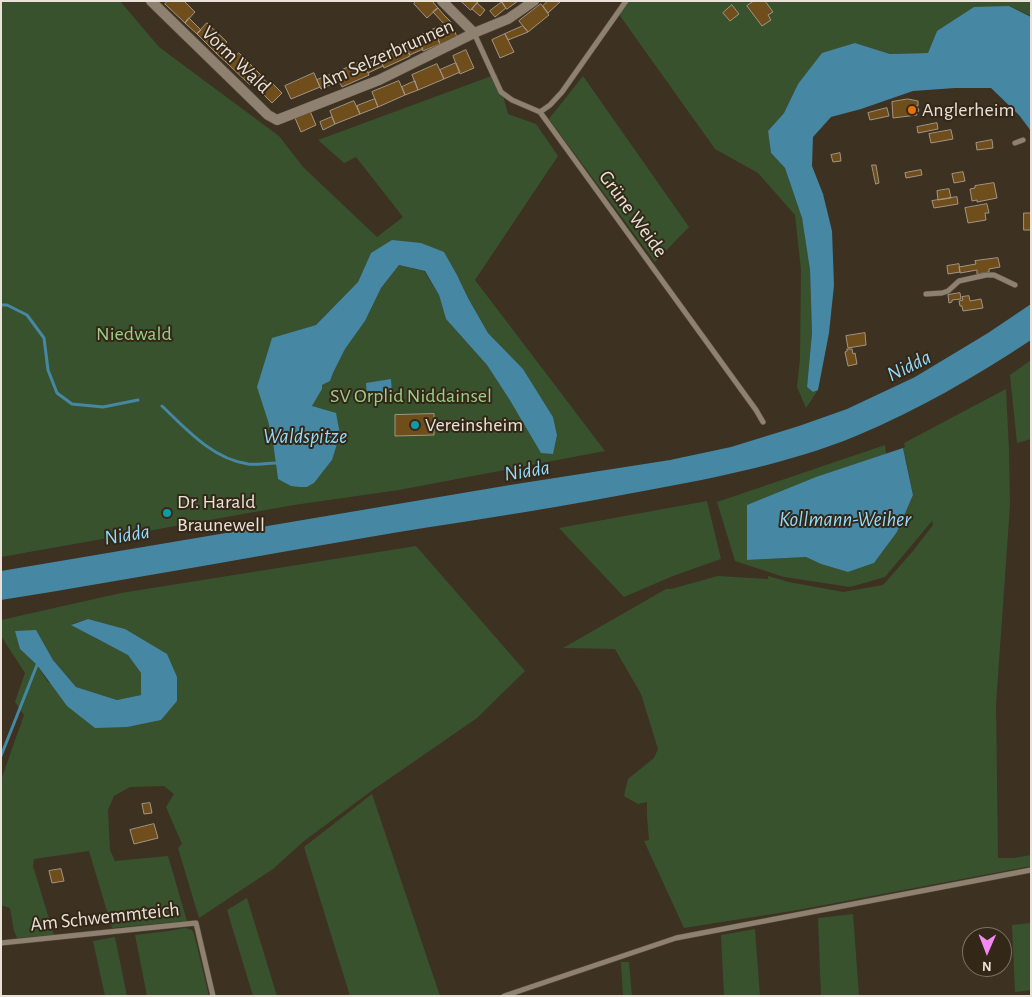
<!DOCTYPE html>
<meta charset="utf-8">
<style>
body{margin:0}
#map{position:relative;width:1032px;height:997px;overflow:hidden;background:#3d3122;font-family:"Alegreya Sans",sans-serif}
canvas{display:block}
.frame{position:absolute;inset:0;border:2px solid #eae2d8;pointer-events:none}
.north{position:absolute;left:962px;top:927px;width:50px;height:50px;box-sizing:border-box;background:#332718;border:1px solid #7c7265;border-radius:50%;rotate:181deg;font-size:14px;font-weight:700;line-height:20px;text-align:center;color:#eae2d8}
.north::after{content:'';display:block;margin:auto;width:18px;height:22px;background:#f38af2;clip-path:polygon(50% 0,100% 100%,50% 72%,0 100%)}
</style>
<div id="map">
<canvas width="1032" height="997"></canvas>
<div class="frame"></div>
<div class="north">N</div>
</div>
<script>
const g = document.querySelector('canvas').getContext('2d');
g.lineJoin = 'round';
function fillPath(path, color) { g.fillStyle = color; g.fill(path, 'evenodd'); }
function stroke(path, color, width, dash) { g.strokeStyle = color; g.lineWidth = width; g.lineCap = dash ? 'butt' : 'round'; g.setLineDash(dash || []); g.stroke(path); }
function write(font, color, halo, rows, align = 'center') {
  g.font = font + ' "Alegreya Sans",sans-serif'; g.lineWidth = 4; g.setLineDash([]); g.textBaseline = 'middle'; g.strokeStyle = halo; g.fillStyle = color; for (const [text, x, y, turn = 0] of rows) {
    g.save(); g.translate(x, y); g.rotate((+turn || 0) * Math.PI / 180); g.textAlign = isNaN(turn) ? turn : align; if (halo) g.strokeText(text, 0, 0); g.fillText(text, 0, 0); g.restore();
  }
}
fillPath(new Path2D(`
 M1 1H120L159 47 279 136 303 167 377 237 403 217 356 157 344 163 318 140 497 74 508 114 536 124 558 156 475 280 605 451 399 490 294 505 1 557ZM371 253 457 275 468 298 488 333 523 369 553 417 557 435 511 402 487 365 446 319 439 295 424 271 399 265 381 288 365 321 345 349 333 373 330 381 322 385V389L312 406 332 460 314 483 307 487 278 479 273 443 268 421 272 339 316 325 358 282Z
 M626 1H1031V16L1009 6 937 31 928 53 890 54 855 43 798 84 784 113 768 131 771 153 785 168 802 218 810 270 812 333 807 387 813 392 818 390 806 408 797 387 800 359 801 270 795 215 758 173 715 149 618 13Z
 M583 76 689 227 655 262 549 119Z
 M1031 360V439L1017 443 1010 375Z
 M1006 389 1009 450 1010 505 996 704 998 858H1014L1031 855V866L798 910 684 928 644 841 649 840 647 816V802L638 804 624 796 628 779 654 758 658 749 641 694 615 649 563 648 666 589H671L718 576 768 579V576L789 582 843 592 883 585 913 551 933 525 932 521 885 577 850 587 784 577 735 561 717 502 885 445 886 454 816 478 747 560 806 557 821 564 848 572 874 563 897 532 913 495 907 464 903 448 905 447 904 443Z
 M707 501 721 559 673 576 624 597 559 528Z
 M416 546 525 671 477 718 370 792 304 841 273 869 199 918 178 848 182 844 166 807 174 794 164 786 130 787 114 796 108 810 110 850 115 861 168 856 187 921 112 928 89 851 34 859 33 866 54 935 17 938 14 931 10 908 1 905V780L24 715 15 702 25 673 1 636V620L121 593ZM88 619 125 629 161 720 48 682 37 665 20 649 16 631H36L53 660 76 687 117 700 141 695V673L128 654 97 639 72 624Z
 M372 794 440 996H350L304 847Z
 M247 898 277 996H253L227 910Z
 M853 914 859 996H821L818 918Z
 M1031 923V990L1015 992 1012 925Z
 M185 928 192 930 194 934 209 996H147L135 935 169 931Z
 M755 929 760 996H724L721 935Z
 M115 937 127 996H105L93 941Z
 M621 962H629L632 996H623Z`), '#38522e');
fillPath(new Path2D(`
 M1009 6 1031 17V131L1019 115 991 88H955L913 91 861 109 831 117 813 137 812 166 823 194 832 231 834 285 829 333 818 390 813 392 807 387 812 333 810 270 802 218 785 168 771 153 768 131 784 113 798 84 822 53 855 43 890 54 928 53 937 31 974 7Z
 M392 240 421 243 444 252 457 275 468 298 488 333 523 369 553 417 557 435 553 454 541 453 511 402 487 365 446 319 439 295 425 271 399 265 381 288 365 321 345 349 333 373 330 381 322 385V389L312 406 336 413 340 434 332 460 314 483 307 487H300L291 486 278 479 273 443 268 421 257 387 272 338 316 325 358 282 371 253Z
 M1031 304V340C975 377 918 410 856 436 790 463 719 477 649 490 566 506 482 519 399 532 266 554 134 579 1 600V571L510 485 670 460 731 447 799 426 847 409 915 377 988 333Z
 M391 379 392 394 367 398 366 383Z
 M903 448 913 495 897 532 874 563 848 572 821 564 806 557 747 560V505L816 477Z
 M88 619 125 629 167 654 177 677V701L161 720 127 727 95 728 67 706 37 665 20 649 15 631 36 630 53 660 76 687 117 700 141 695V673L128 655 71 625Z`), '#4687a3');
stroke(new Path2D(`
 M1 305H7L27 315 44 338 48 370 57 393 72 404 103 407 138 400
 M162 406C187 430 213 459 248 464 257 465 267 463 276 463
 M1 756 37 665`), '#4687a3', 3);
const building = new Path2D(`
 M168 1H184L195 12 185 23 165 4Z
 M416 1H432L438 8 427 18 414 4Z
 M461 1H479L471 10Z
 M501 1H518L507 9Z
 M548 1H561L548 13 543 6Z
 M754 1H765L773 12 768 15 771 20 762 26 747 6Z
 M502 2 506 8 495 17 490 11Z
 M477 3 485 10 480 16 472 9Z
 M541 4 549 15 528 32 519 21Z
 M732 5 739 14 730 21 723 13Z
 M438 8 444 15 451 22 445 25 433 12Z
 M189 18 201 30 197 34 185 23Z
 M451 22 457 37 440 44 434 29Z
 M207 23 227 42 216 53 197 34Z
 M523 26 528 32 508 40 505 34Z
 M434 29 440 44 423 51 417 37Z
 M505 34 514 52 500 58 492 40Z
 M419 41 423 49 410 55 406 47Z
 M404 43 410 56 384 68 378 54Z
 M221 48 233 59 228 64 216 53Z
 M466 50 474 68 460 74 453 56Z
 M239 53 261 75 250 85 228 64Z
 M380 58 383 66 368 73 364 65Z
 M363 61 369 75 342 87 335 73Z
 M456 63 460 72 444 79 440 70Z
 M437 64 444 79 418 90 412 75Z
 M314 73 320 87 291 99 285 86Z
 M335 73 339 81 321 89 317 80Z
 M260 76 271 86 267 90 256 80Z
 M399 81 405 95 378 107 372 92Z
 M415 81 418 90 405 95 402 87Z
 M273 84 282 93 272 103 263 94Z
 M375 99 378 107 360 114 357 106Z
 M908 99 918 101V106H915L916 109 918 108 919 111 916 112 917 115 893 118 892 102Z
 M354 101 360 114 335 124 330 111Z
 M887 108 889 116 870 120 868 113Z
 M310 111 316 125 301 132 295 118Z
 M332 117 335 124 323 130 320 122Z
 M937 123 938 129 918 133 917 127Z
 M951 130 953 139 931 143 929 134Z
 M992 140 993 148 977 150 976 143Z
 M840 153 841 161 833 162 831 155Z
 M872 165H876L879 183 876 184Z
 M921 170 922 175 906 178 905 173Z
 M963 172 965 181 954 183 952 174Z
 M994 183 997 198 977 202V200L972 201 970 189 975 188V186Z
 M949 189 951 198 938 200 937 191Z
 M957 197 958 204 934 208 932 201Z
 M987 204 989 213H985L986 220 968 223 965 208Z
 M1024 213H1031V230H1024Z
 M998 258 1000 267 989 269V272L977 274V270L960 273 959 267 976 264 975 261Z
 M959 264 960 272 948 274 947 266Z
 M960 293 961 299 952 300V302L949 303 948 295Z
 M969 296 970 301 981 299 983 308 963 311 962 306H960L959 301 963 300 962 297Z
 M865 333 866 345 848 348 846 336Z
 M847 349H852L853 354 855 353 857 364 848 366 845 352 847 351Z
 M434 414V435L395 436V415Z
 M150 803 152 813 144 814 142 804Z
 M154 824 158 838 134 844 130 830Z
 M61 869 64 881 52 883 49 871Z`);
fillPath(building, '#6f4e1c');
stroke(building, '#a39583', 1);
const service = new Path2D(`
 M474 33 501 92 512 100 540 112 756 410 763 422
 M540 112 550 105 562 92 626 1
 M1015 143 1023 140
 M926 294 942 293 948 291 959 281 986 275H994L1015 285
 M1 943 196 923 213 996
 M504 996 676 938 1031 870`);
const minor = new Path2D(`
 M151 1 268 115 277 120 379 80 474 33 508 19 534 1
 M442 1 474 33`);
stroke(service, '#574d40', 6);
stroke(minor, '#574d40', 11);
stroke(service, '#8f8170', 5);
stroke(minor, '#8f8170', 10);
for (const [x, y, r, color] of [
 [912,110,5,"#e8710a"],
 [415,425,5,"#0f9aa8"],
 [167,513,5,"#0f9aa8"]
]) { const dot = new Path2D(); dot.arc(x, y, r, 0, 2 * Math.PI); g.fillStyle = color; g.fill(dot); stroke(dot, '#332718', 2); }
write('20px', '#eae2d8', '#332718', [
 ["Am Selzerbrunnen",387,54,-24],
 ["Vorm Wald",236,60,44],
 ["Grüne Weide",633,214,54],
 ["Am Schwemmteich",105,917,-6]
]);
write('20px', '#eae2d8', '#332718', [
 ["Anglerheim",922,110],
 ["Vereinsheim",425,425],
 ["Dr. Harald",177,502],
 ["Braunewell",177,525]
], 'left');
write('20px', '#9cce88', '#332718', [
 ["Niedwald",134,334],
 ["SV Orplid Niddainsel",411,396]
]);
write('italic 21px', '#92dcfe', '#332718', [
 ["Nidda",909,366,-26],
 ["Waldspitze",305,437],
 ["Nidda",527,471,-9],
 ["Kollmann-Weiher",845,520],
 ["Nidda",127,535,-9]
]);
</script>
